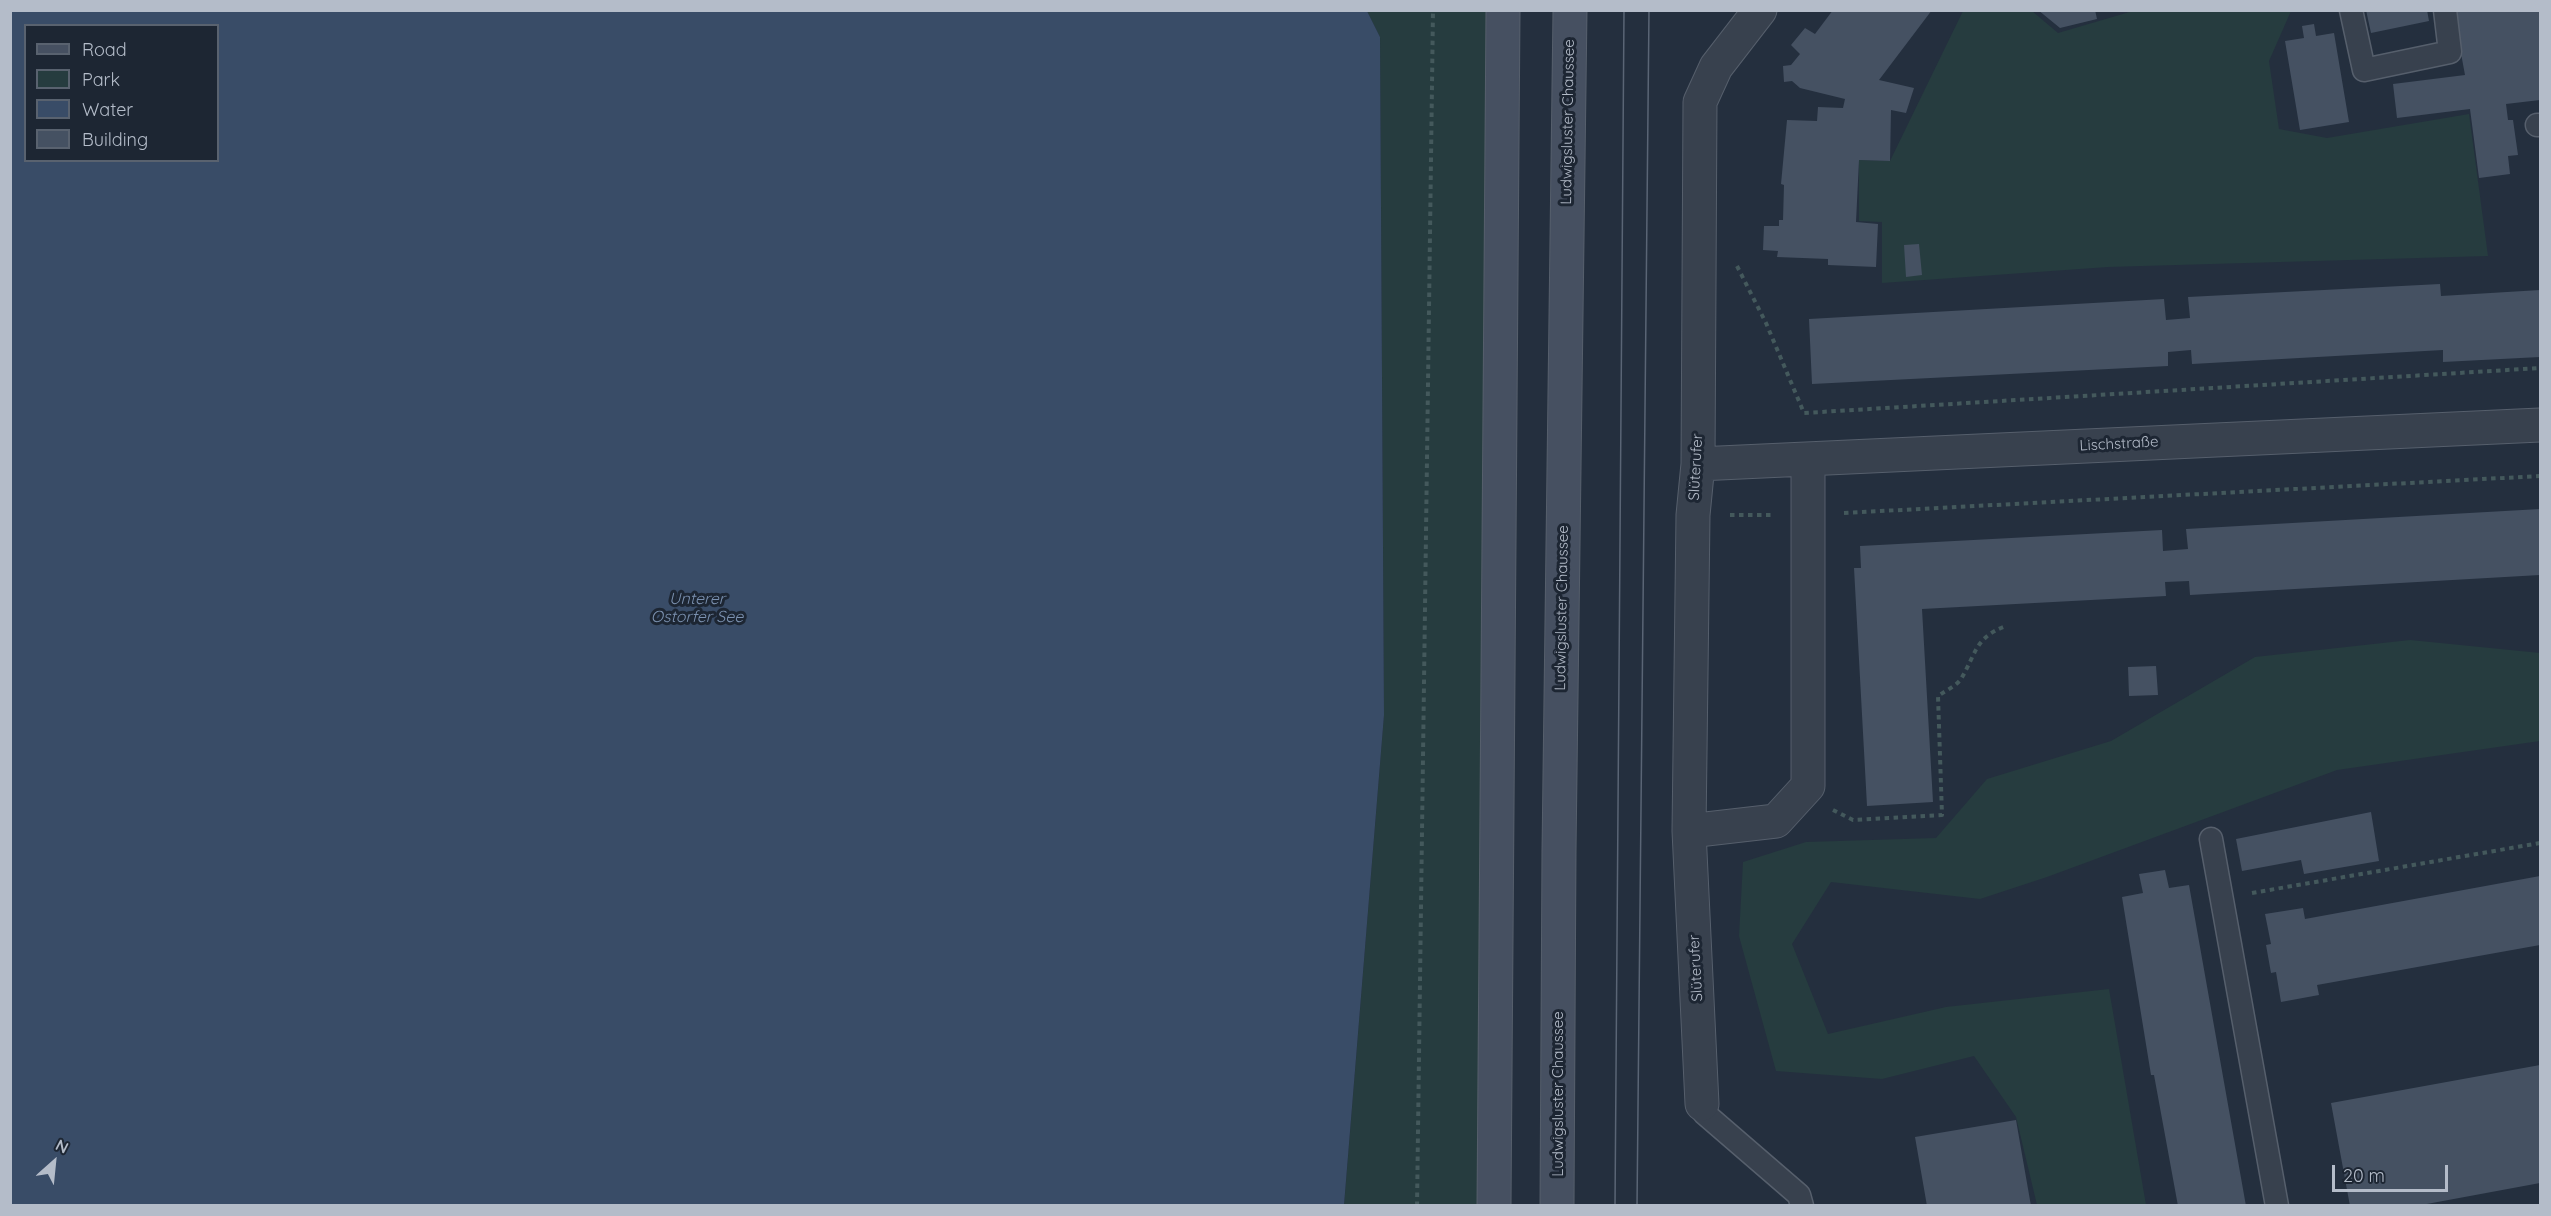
<!DOCTYPE html>
<meta charset="utf-8">
<style>
body{margin:0}
#map{position:relative;width:2551px;height:1216px;overflow:hidden;background:#242f3e;font-family:Quicksand,sans-serif}
canvas{display:block}
.frame{position:absolute;inset:0;border:12px solid #b4bcc9;pointer-events:none}
.legend{position:absolute;left:24px;top:24px;width:195px;height:138px;box-sizing:border-box;background:#1d2633;border:2px solid #59626f;margin:0;padding:8px 10px;list-style:none;font-size:18px;color:#b4bcc9}
.legend li{display:flex;align-items:center;gap:12px;height:30px}
.legend b{width:30px;border:2px solid #59626f}
.north{position:absolute;left:24px;top:1132px;width:60px;height:60px;-webkit-text-stroke:4px #1d2633;paint-order:stroke;rotate:27deg;font-size:16px;font-weight:700;line-height:24px;text-align:center;color:#b4bcc9}
.north::after{content:'';display:block;margin:auto;width:21px;height:27px;background:#b4bcc9;clip-path:polygon(50% 0,100% 100%,50% 72%,0 100%)}
.scale{position:absolute;left:2332px;top:1165px;width:116px;height:27px;box-sizing:border-box;border:3px solid #b4bcc9;border-top:0;padding-left:8px;font-size:18px;line-height:21px;white-space:nowrap;color:#b4bcc9;-webkit-text-stroke:4px #1d2633;paint-order:stroke}
</style>
<div id="map">
<canvas width="2551" height="1216"></canvas>
<div class="frame"></div>
<ul class="legend">
<li><b style="height:8px;background:#465061"></b>Road</li>
<li><b style="height:16px;background:#263c3f"></b>Park</li>
<li><b style="height:16px;background:#394c67"></b>Water</li>
<li><b style="height:16px;background:#455162"></b>Building</li>
</ul>
<div class="north">N</div>
<div class="scale">20 m</div>
</div>
<script>
const g = document.querySelector('canvas').getContext('2d');
g.lineJoin = 'round';
function fillPath(path, color) { g.fillStyle = color; g.fill(path, 'evenodd'); }
function stroke(path, color, width, dash) { g.strokeStyle = color; g.lineWidth = width; g.lineCap = dash ? 'butt' : 'round'; g.setLineDash(dash || []); g.stroke(path); }
function write(font, color, halo, rows, align = 'center') {
  g.font = font + ' Quicksand,sans-serif'; g.lineWidth = 6; g.setLineDash([]); g.textBaseline = 'middle'; g.strokeStyle = halo; g.fillStyle = color; for (const [text, x, y, turn = 0] of rows) {
    g.save(); g.translate(x, y); g.rotate((+turn || 0) * Math.PI / 180); g.textAlign = isNaN(turn) ? turn : align; if (halo) g.strokeText(text, 0, 0); g.fillText(text, 0, 0); g.restore();
  }
}
fillPath(new Path2D(`
 M1367 11H1503L1494 1205 1344 1206 1384 715 1380 37Z
 M1963 11H2032L2058 33 2133 11H2291L2269 61 2279 129 2327 138 2469 114 2488 256 2108 267 1882 283V222L1859 221V160L1890 161Z
 M2410 640 2540 653V741L2337 770 2047 877 1980 899 1831 882 1792 944 1828 1034 1946 1007 2109 989 2146 1205H2037L2016 1117 1974 1056 1882 1079 1776 1071 1739 936 1743 862 1806 842 1936 838 1987 779 2111 741 2255 657Z`), '#263c3f');
fillPath(new Path2D(`
 M10 11H1367L1380 37 1384 715 1344 1205H11ZM26 26H218V160H26Z`), '#394c67');
fillPath(new Path2D(`
 M1833 10H1932L1879 80 1914 88 1906 113 1891 110 1890 161 1859 160 1856 222 1878 224 1876 267 1828 265V259L1777 257 1778 251 1763 250 1764 226H1779V220H1783L1784 185 1781 184 1787 120 1817 121 1818 107 1843 108 1845 99 1800 88 1792 81 1784 82 1783 66 1791 65 1800 54 1791 45 1805 28 1815 34Z
 M2038 10H2095L2097 19 2060 28Z
 M2366 10H2427L2429 21 2371 33Z
 M2453 10H2540V100L2506 104 2508 120H2513L2518 155 2508 156 2510 174 2479 178 2470 109 2397 118 2393 84 2465 75Z
 M2314 24 2316 36 2334 33 2349 122 2300 130 2285 41 2304 38 2302 26Z
 M1919 244 1922 275 1906 277 1904 245Z
 M2440 284 2441 296 2540 290V357L2443 362V350L2192 364 2191 350 2168 352V366L1812 384 1809 319 2164 299 2166 320 2190 318 2188 297Z
 M2540 509V575L2190 595 2189 581 2165 582 2166 596 1922 609 1933 802 1867 806 1854 568H1861L1860 546 2162 530 2163 551 2188 549 2186 529Z
 M2156 666 2158 695 2129 696 2128 667Z
 M2371 812 2379 861 2304 874 2301 860 2242 871 2236 839Z
 M2165 870 2169 888 2189 885 2246 1206H2178L2154 1075H2151L2122 897 2143 893 2139 874Z
 M2540 876V945L2317 985 2319 995 2281 1002 2276 972 2271 973 2266 945 2271 944 2265 914 2303 908 2305 919Z
 M2540 1065V1183L2416 1206H2350L2331 1103Z
 M2016 1120 2031 1206H1927L1915 1137Z`), '#455162');
const lane = new Path2D(`
 M2351 10 2364 70 2450 52 2445 10
 M2537 125H2540
 M2211 839 2277 1206
 M1702 1104 1704 1113 1799 1195 1802 1206`);
const street = new Path2D(`
 M1698 464 2540 425
 M1689 831 1776 821 1808 786V459
 M1702 1104 1689 831 1693 515 1698 464 1700 102 1716 67 1760 10`);
const secondary = new Path2D(`
 M1494 1206 1503 10
 M1557 1206 1559 850 1570 10`);
stroke(lane, '#565f6c', 25);
stroke(street, '#565f6c', 35);
stroke(secondary, '#565f6c', 35);
stroke(new Path2D(`
 M1737 266 1766 323 1804 413 2540 368
 M1844 513 2540 476
 M1730 515H1771
 M1833 810 1853 820 1942 815 1938 696C1945 691 1956 686 1961 679 1976 654 1975 637 2006 626
 M2252 893 2540 843
 M1417 1206 1433 10`), '#44595c', 4, [4.5, 4.5]);
stroke(lane, '#38414e', 22);
stroke(street, '#38414e', 33);
stroke(secondary, '#465061', 33);
stroke(new Path2D(`
 M1615 1206 1624 10
 M1637 1206 1649 10`), '#5a6575', 1.5);
write('15px', '#b4bcc9', '#1d2633', [
 ["Ludwigsluster Chaussee",1568,122,-89],
 ["Lischstraße",2119,444,-3],
 ["Slüterufer",1696,467,-87],
 ["Ludwigsluster Chaussee",1562,608,-89],
 ["Slüterufer",1696,968,-93],
 ["Ludwigsluster Chaussee",1558,1094,-90]
]);
write('italic 16px', '#7c92b1', '#1d2633', [
 ["Unterer",697,599],
 ["Ostorfer See",697,617]
]);
</script>
